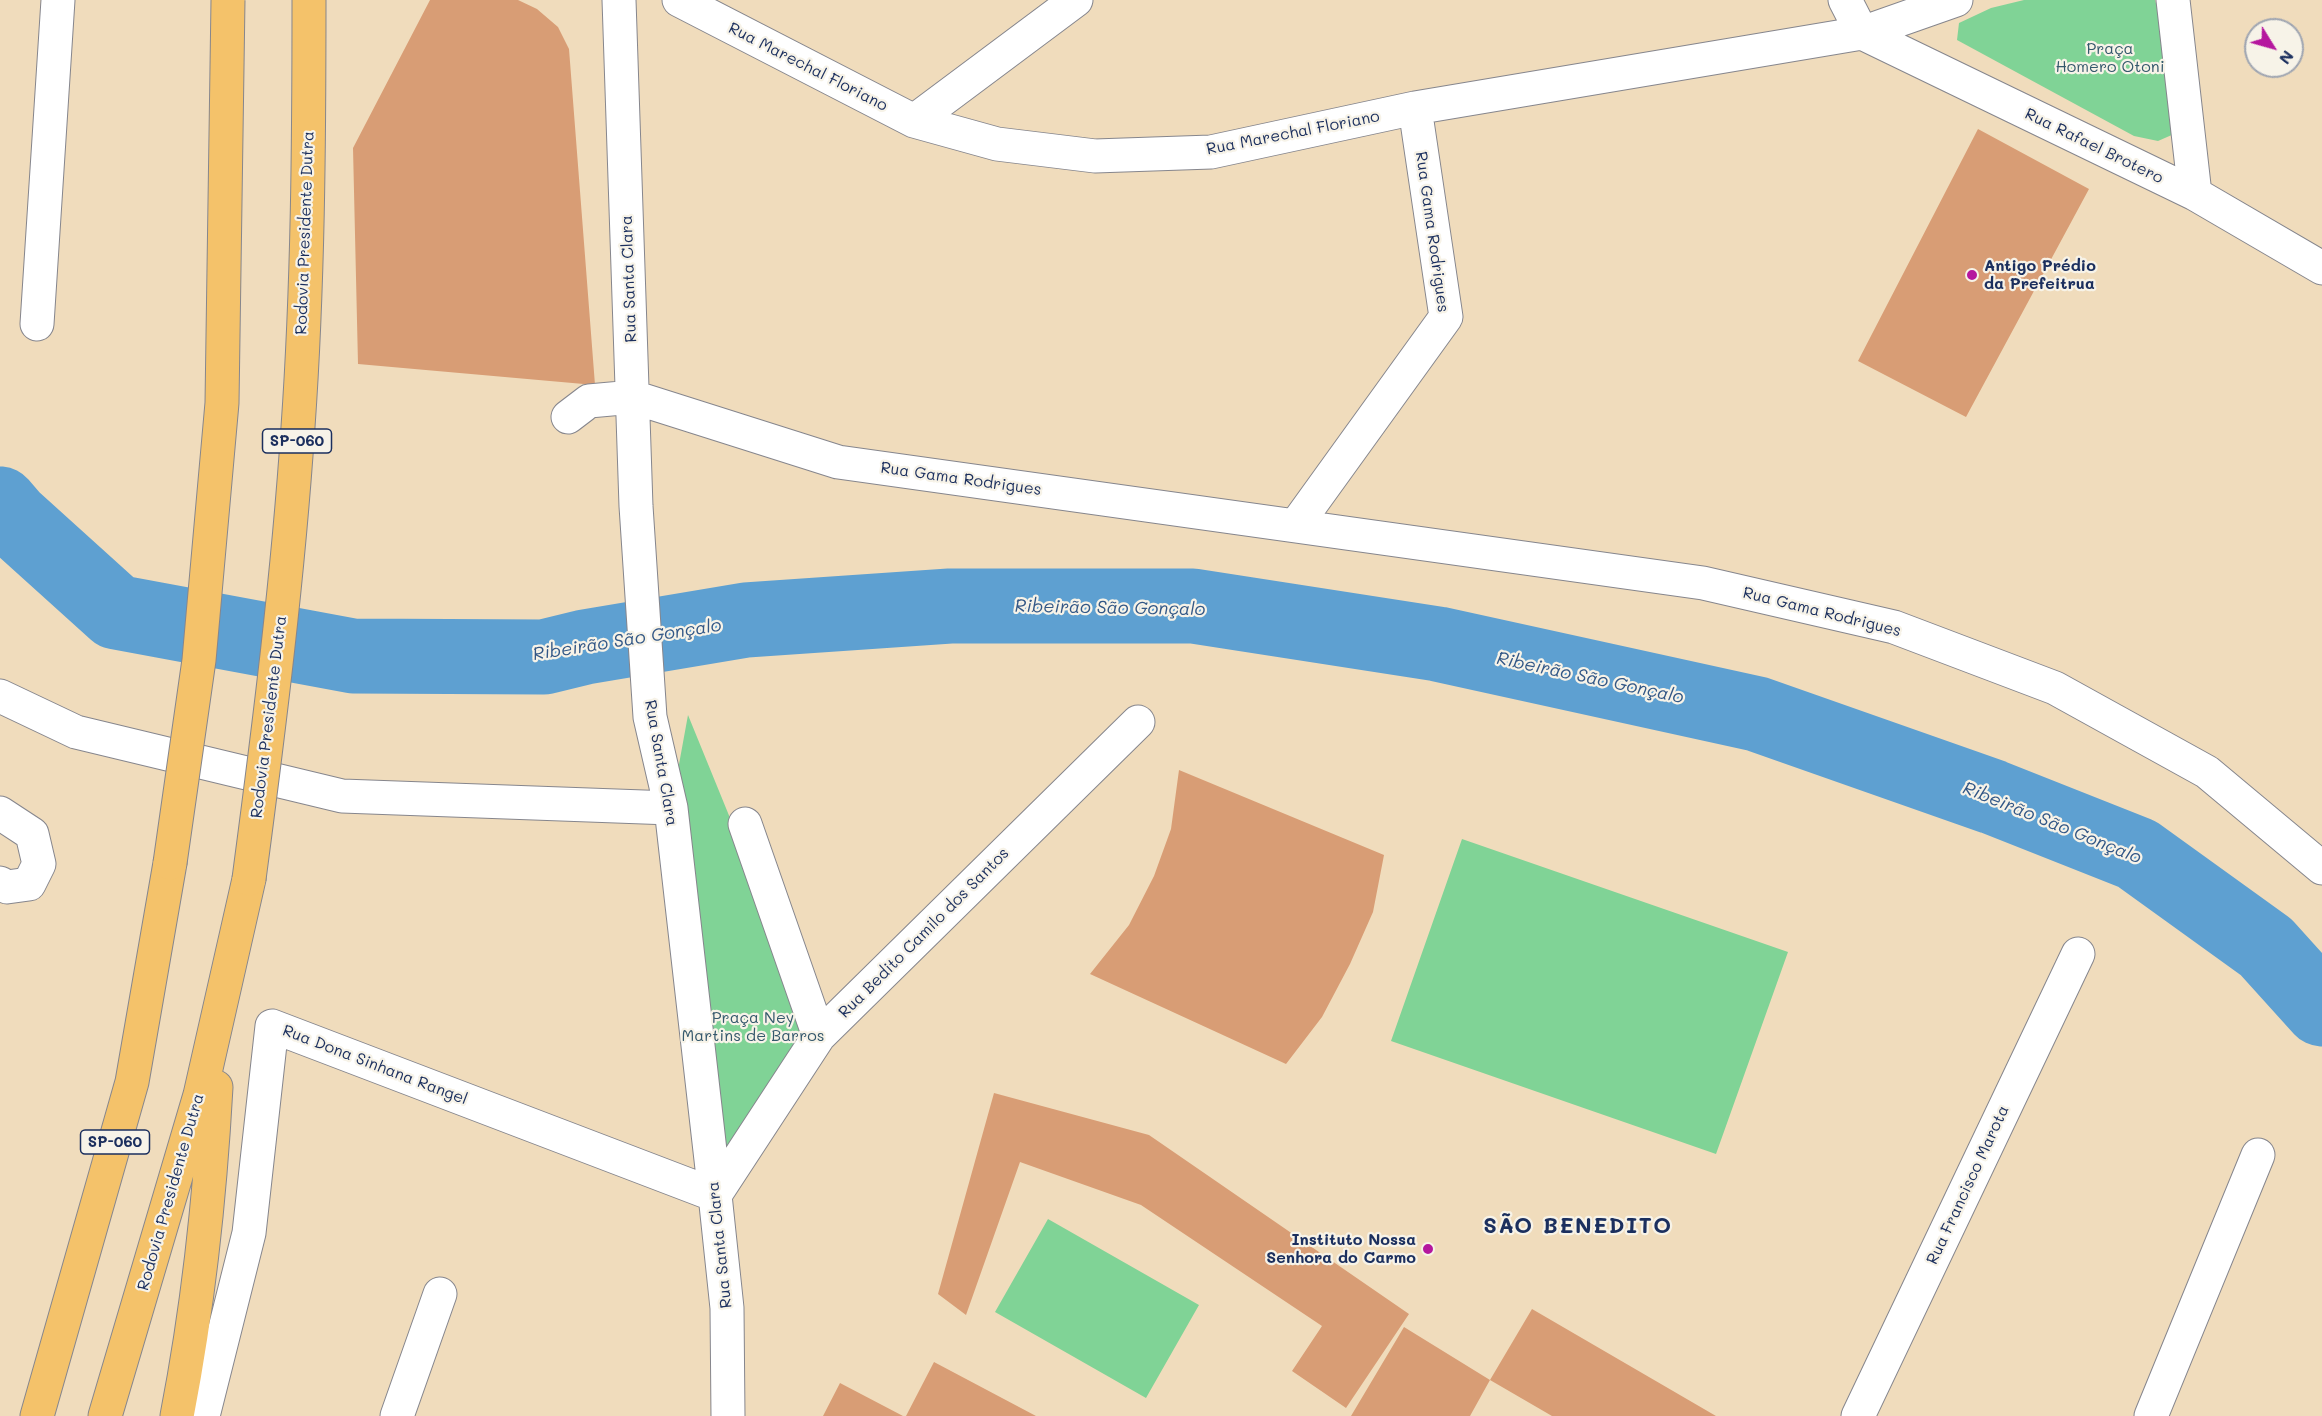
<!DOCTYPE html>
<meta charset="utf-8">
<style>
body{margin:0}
#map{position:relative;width:2322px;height:1416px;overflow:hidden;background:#f0dcbc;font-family:Mali,sans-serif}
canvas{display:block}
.north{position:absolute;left:2244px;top:18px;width:60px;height:60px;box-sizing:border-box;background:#f7f3e8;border:2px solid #9fa5b1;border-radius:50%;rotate:127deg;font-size:16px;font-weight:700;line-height:24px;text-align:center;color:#1b2f5e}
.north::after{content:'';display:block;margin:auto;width:21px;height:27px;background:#b5179e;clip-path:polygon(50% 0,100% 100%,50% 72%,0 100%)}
</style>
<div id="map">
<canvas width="2322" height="1416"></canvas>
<div class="north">N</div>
</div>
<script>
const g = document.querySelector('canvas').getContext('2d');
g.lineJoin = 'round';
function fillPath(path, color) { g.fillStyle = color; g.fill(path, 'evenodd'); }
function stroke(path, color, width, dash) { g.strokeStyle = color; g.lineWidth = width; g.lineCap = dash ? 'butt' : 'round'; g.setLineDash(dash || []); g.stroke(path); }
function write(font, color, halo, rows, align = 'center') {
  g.font = font + ' Mali,sans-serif'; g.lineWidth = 4.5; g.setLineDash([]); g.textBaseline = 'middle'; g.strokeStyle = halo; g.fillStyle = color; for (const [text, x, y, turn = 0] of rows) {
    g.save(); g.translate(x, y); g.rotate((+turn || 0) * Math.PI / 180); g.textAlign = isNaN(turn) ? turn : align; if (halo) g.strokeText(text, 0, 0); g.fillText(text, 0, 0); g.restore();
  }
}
fillPath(new Path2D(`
 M2024 0H2155L2166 38 2174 134 2158 141 2134 136 1957 40 1959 23 1991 8Z
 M688 715 819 1036 715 1195 671 808Z
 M1462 839 1788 952 1716 1154 1391 1041Z
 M1048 1219 1199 1305 1146 1398 995 1312Z`), '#80d396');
stroke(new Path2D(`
 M0 504 12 518 116 612 353 656 544 657 585 647 746 620 950 606H1193L1438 644 1757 714 1993 797 2137 854 2266 947 2322 1009`), '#5ea0d1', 75);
fillPath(new Path2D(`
 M430 0H518L537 9 558 27 569 49 595 385 358 364 353 148Z
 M1978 129 2089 189 1966 417 1858 361Z
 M1179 770 1384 855 1373 912 1350 964 1322 1017 1286 1064 1090 974 1129 925 1154 876 1171 829Z
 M994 1093 1149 1135 1409 1314 1346 1408 1292 1371 1322 1326 1141 1205 1020 1162 966 1315 938 1294Z
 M1532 1309 1716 1416H1552L1490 1380Z
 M1404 1327 1490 1380 1470 1416H1351Z
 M934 1362 1036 1416H906Z
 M840 1383 903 1416H823Z`), '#d89d75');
const minor = new Path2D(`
 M619 0 636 506 650 717 671 808 715 1195 727 1308 728 1416
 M679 0 914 121 997 144 1095 156 1211 152 1415 108 1862 33 1956 0
 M1845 0 1862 33
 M2173 0 2195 194
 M1862 33 2195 194 2322 268
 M914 121 1076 0
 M37 324 58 0
 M568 417 589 401 633 397 838 462 1703 583 1894 627 2055 688 2207 772 2322 868
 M1296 525 1446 317 1415 108
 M0 696 76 732 342 796 671 808
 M0 813 32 834 39 864 29 884 7 887 0 883
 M745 824 819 1036
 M203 1416 249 1233 272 1026 715 1195 819 1036 1138 722
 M397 1416 440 1294
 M1858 1416 2078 954
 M2151 1416 2258 1155`);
const highway = new Path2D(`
 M37 1416 132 1082 170 863
 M105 1416 200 1095 249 879
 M177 1416C198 1308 210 1197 216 1087`);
stroke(minor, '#86868d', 35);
stroke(highway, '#86868d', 35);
stroke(minor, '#fff', 33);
stroke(highway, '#f4c26a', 33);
const highwayBridge = new Path2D(`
 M170 863 199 660 222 403 228 0
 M249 879C269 728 288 578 298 427 308 285 309 142 309 0`);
stroke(highwayBridge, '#86868d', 35, []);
stroke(highwayBridge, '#f4c26a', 33);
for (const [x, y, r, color] of [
 [1972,275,6,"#b5179e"],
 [1428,1249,6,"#b5179e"]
]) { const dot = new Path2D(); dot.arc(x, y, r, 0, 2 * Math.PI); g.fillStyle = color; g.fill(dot); stroke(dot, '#f7f3e8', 2); }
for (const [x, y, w] of [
 [297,441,69],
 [115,1142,69]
]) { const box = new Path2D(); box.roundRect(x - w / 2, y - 12, w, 24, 4.5); g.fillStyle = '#f7f3e8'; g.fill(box); stroke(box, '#1b2f5e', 1.5); }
write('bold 15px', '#1b2f5e', null, [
 ["SP-060",297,441],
 ["SP-060",115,1142]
]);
write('16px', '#34586c', '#f7f3e8', [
 ["Praça",2110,49],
 ["Homero Otoni",2110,67],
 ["Praça Ney",753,1018],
 ["Martins de Barros",753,1036]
]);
write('16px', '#1b2f5e', '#f7f3e8', [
 ["Rua Marechal Floriano",808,67,27],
 ["Rua Marechal Floriano",1293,133,-11],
 ["Rua Rafael Brotero",2094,146,26],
 ["Rua Gama Rodrigues",1432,232,82],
 ["Rodovia Presidente Dutra",305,233,-88],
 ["Rua Santa Clara",629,279,-92],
 ["Rua Gama Rodrigues",961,479,8],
 ["Rua Gama Rodrigues",1822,612,14],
 ["Rodovia Presidente Dutra",269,717,-83],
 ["Rua Santa Clara",661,763,80],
 ["Rua Bedito Camilo dos Santos",924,933,-45],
 ["Rua Dona Sinhana Rangel",375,1065,21],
 ["Rua Francisco Marota",1968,1185,-65],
 ["Rodovia Presidente Dutra",171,1192,-74],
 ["Rua Santa Clara",720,1245,-96]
]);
write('bold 16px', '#1b2f5e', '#f7f3e8', [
 ["Antigo Prédio",1984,266],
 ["da Prefeitrua",1984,284],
 ["Instituto Nossa",1416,1240,"right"],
 ["Senhora do Carmo",1416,1258,"right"]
], 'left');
write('italic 18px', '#325786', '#f7f3e8', [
 ["Ribeirão São Gonçalo",1110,608,1],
 ["Ribeirão São Gonçalo",627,640,-9],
 ["Ribeirão São Gonçalo",1590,678,12],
 ["Ribeirão São Gonçalo",2052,823,22]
]);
g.letterSpacing = '1.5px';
write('bold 22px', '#1b2f5e', '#f7f3e8', [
 ["SÃO BENEDITO",1578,1226]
]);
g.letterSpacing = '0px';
</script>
